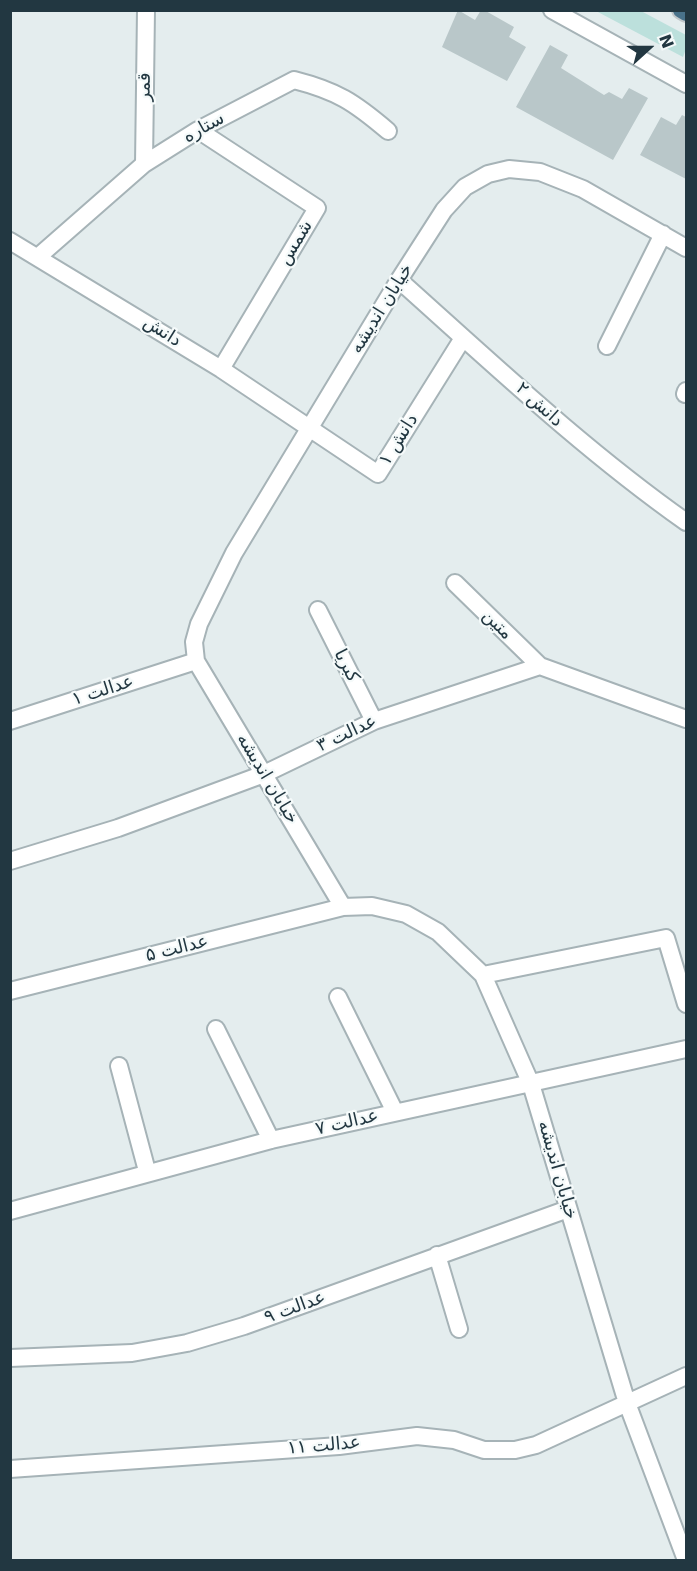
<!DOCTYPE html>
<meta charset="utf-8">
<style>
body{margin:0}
#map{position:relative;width:697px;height:1571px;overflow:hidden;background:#e4edee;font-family:"DejaVu Sans",sans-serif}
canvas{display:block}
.frame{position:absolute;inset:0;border:12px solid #223741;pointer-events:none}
.north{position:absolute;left:619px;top:18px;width:60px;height:60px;-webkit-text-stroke:4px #f5fafa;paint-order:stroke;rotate:69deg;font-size:16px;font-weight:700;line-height:24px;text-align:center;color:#223741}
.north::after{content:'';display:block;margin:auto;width:21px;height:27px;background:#223741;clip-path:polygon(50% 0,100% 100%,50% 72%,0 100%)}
</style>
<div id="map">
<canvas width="697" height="1571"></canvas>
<div class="frame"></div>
<div class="north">N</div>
</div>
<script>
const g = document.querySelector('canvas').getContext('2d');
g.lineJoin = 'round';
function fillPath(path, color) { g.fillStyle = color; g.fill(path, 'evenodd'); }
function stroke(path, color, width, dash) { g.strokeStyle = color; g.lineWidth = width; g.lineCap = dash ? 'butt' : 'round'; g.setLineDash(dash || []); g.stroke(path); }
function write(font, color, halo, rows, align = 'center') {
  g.font = font + ' "DejaVu Sans","Noto Naskh Arabic",sans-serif'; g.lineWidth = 4.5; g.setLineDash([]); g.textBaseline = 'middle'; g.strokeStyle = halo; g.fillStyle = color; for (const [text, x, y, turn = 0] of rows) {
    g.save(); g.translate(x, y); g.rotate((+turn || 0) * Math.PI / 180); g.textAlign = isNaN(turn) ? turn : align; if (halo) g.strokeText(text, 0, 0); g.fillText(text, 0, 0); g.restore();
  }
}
fillPath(new Path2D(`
 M596 11H641L686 35V49L683 57Z`), '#bce0dc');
fillPath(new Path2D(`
 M458 10 475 20 481 10H484L514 27 509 37 526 47 507 81 442 47Z
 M550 45 568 55 561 68 604 95 609 92 622 99 629 88 648 98 613 160 516 107Z
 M682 115 686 117V179L640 155 661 117 676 125Z`), '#b9c7c9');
const minor = new Path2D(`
 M552 10 686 84
 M198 130 317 208 221 369
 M144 164 146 10
 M10 241 221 369 378 474 463 338
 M39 256 144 164 198 130 294 80C337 91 354 102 388 131
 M399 280C493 364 584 450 686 522
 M607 346 663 234
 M685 394 686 391
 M455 583 540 666
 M318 610 374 721
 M10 721 196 661
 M10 861 118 828 264 774 374 721 540 666 686 719
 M343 907 196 661 194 642 199 624 234 553 399 280 444 210 465 187 488 174 509 169 540 172 583 189 686 248
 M483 975 666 938 686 1004
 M10 991 343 907 372 906 406 914 438 932 483 975 531 1084 627 1403 686 1560
 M338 997 395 1112
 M216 1029 271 1140
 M119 1066 147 1171
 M10 1211 271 1140 686 1049
 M437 1255 459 1329
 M10 1358 132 1353 187 1343 244 1326 568 1209
 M10 1469 339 1446 417 1436 454 1440 484 1450H515L536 1445 686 1376`);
const trunk = new Path2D(`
 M681 10 686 13`);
stroke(minor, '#a6b3b7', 20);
stroke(trunk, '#c1c7ca', 20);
stroke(minor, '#fff', 16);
stroke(trunk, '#49728a', 16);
write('18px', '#223741', '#f5fafa', [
 ["قمر",145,87,-89],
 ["ستاره",204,128,-29],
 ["شمس",296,243,-59],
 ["خیابان اندیشه",382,309,-58],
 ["دانش",162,332,32],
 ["دانش ۲",539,405,42],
 ["دانش ۱",399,440,-58],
 ["متین",497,625,45],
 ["کبریا",346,666,63],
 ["عدالت ۱",103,691,-18],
 ["عدالت ۳",347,734,-25],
 ["خیابان اندیشه",267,779,59],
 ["عدالت ۵",177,949,-14],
 ["عدالت ۷",347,1123,-13],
 ["خیابان اندیشه",557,1170,74],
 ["عدالت ۹",295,1308,-20],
 ["عدالت ۱۱",324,1446,-5]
]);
</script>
